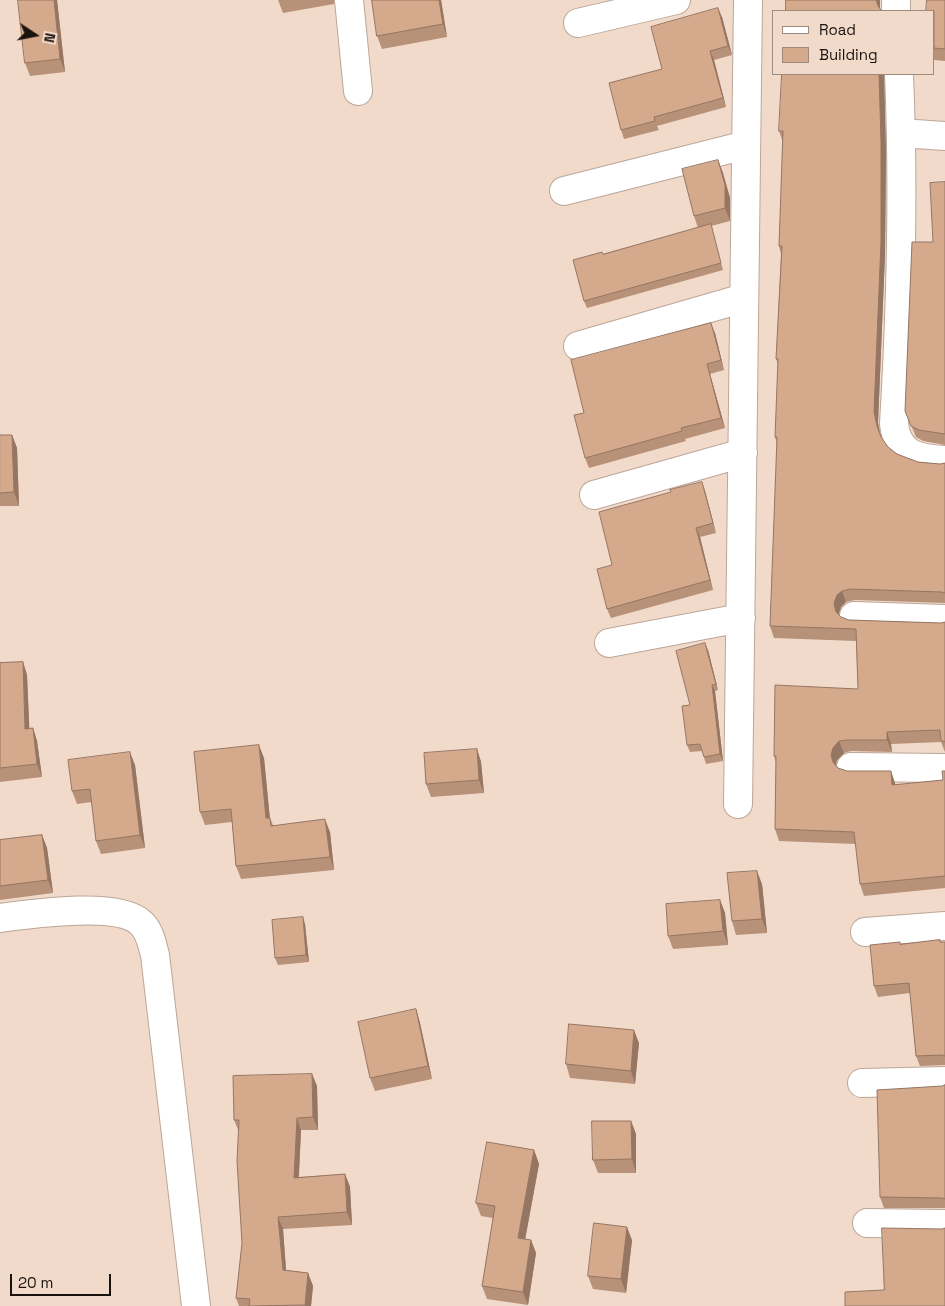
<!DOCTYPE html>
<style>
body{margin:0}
#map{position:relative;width:945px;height:1306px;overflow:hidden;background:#f2dacb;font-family:"Space Grotesk",sans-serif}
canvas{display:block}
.legend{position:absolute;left:772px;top:10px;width:162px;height:65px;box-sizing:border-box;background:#f2dacb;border:1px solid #9c8a7f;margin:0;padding:6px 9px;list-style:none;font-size:15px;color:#1a120d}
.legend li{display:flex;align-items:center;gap:10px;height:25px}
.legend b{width:25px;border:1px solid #9c8a7f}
.north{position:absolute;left:10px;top:10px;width:50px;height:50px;-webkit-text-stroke:4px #f2dacb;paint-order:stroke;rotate:101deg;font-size:14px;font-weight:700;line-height:20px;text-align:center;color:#1a120d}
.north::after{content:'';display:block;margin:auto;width:18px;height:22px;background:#1a120d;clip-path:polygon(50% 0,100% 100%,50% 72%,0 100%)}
.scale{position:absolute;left:10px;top:1274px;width:101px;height:22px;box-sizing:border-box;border:2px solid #1a120d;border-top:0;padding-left:6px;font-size:15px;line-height:18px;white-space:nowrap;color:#1a120d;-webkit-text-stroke:4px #f2dacb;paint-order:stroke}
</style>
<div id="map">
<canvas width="945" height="1306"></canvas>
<ul class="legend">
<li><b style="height:6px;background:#fff"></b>Road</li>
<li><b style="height:14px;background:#d5a98c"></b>Building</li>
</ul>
<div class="north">N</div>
<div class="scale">20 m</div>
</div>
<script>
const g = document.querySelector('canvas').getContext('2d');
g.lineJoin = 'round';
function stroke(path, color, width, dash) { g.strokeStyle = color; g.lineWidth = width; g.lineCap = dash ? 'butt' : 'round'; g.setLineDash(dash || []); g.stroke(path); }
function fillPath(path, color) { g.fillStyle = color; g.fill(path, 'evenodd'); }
const minor = new Path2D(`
 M349 0 358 91
 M896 0V11
 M578 23 676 0
 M899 74C904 191 901 307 894 424 898 455 918 459 945 460
 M901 133 945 136
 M564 191 746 145
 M578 346 744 298
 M594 495 743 453
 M854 616 945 619
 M609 643 741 618
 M851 767 945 768
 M738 804 748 0
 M0 918C31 914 118 901 141 923 150 931 152 944 155 955L196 1306
 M865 932 945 926
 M862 1083 945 1081
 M867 1223 945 1224`);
stroke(minor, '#bca697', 30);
stroke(minor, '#fff', 28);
fillPath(new Path2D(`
 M57 0 65 72 30 76 25 63Z
 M278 0H334V4L283 13Z
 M372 0H441L447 37 382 49 377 36Z
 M945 0V61L934 60V11Z
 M722 17 732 55 714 60 726 107 657 126 659 130 624 139 621 130 662 69Z
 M884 74 886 153 885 254 878 423 881 437 888 447 897 454 918 462 940 464 945 463V603L855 600 846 602 841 607 839 615 841 617 849 620 941 623 945 622V752L941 742 891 744 892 752 851 751 844 753 837 760 836 766 838 768 847 771H891L895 785 943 780 945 771V888L864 896 860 884 856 844 779 841 775 829 776 763 774 756 858 689 856 641 774 638 770 626 777 444 775 437 778 364 776 359 781 254 779 246 783 142 779 131Z
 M718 160 723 173 730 198V221L711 226 723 270 587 308 584 301 603 254 698 228 694 216Z
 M945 182V445L923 441 916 437 905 411 933 242Z
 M715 333 724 370 710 374 725 428 685 439 686 441 589 468 585 458 584 413Z
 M0 435H12L17 448 19 506H0Z
 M705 491 716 533 700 537 713 590 611 618 607 609 612 565Z
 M708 650 718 690 715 691 723 761 706 764 702 751 690 752 687 745 690 705Z
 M23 662 27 675 29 728H33L37 741 42 777 0 782V663Z
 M477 749 481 762 484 793 431 797 426 784Z
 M264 758 270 818 273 825 330 832 334 870 241 879 236 866 232 822 205 825 200 812Z
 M135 765 145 848 101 854 96 841 92 802 77 804 72 791Z
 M42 835 47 848 53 893 0 900V840Z
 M762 884 767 933 736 935 732 921Z
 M720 900 725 913 728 945 673 949 668 936Z
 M305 924 309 962 278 965 275 958Z
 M940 940 941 942H945V1065L920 1066 916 1056 910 993 878 997 874 986 901 944Z
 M416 1009 420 1023 432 1079 375 1091 370 1078Z
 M639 1043 635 1084 570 1078 566 1064Z
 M312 1074 317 1086 318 1130H301L299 1177 345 1174 350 1187 352 1225 283 1229 286 1270 308 1273 313 1286 311 1306H239L236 1298 242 1243 239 1132 234 1120Z
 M945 1085V1208H884L880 1197 942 1086Z
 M631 1121 636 1134V1173H598L593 1160Z
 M534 1150 539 1164 525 1239 531 1240 536 1253 528 1305 487 1299 482 1286 493 1218 481 1216 476 1203Z
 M632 1240 626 1293 593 1289 588 1276Z`), '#b79178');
fillPath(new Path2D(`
 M54 0H57L65 72 60 59Z
 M439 0H441L447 37 443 24Z
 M876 0H880V11Z
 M718 8 722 17 732 55 728 46Z
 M710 51 714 60 726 107 723 98Z
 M879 74H884L886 153 885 254 878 423 881 438 877 426 874 412Z
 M718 160 723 173 730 198V221L725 208Z
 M711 323 715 333 724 370 721 360Z
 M707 364 710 374 725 428 721 418Z
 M12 435 17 448 19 506 14 492Z
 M702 482 705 491 716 533 713 523Z
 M696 528 700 537 713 590 710 580Z
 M842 591 846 602 841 607 838 615 836 612 834 603 837 595Z
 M705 643 708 650 718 690 716 684Z
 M23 662 27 675 30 742 25 729Z
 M712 685 715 691 723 761 720 754Z
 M33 728 37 741 42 777 37 764Z
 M887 732 891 744 892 752 887 740Z
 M839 741 844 753 837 760 835 767 833 762 831 755 833 748Z
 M259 745 264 758 271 832 266 818Z
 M477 749 481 762 484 793 479 780Z
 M130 752 135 765 145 848 140 835Z
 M891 771 895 783 896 797 892 785Z
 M325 819 330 832 334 870 330 857Z
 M42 835 47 848 53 893 48 880Z
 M757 871 762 884 767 933 762 919Z
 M720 900 725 913 728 945 723 931Z
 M303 917 305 924 309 962 306 955Z
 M416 1009 420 1023 432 1079 428 1066Z
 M634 1030 639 1043 635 1084 631 1071Z
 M312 1074 317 1086 318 1130 313 1117Z
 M297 1118 301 1130 298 1190 294 1178Z
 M631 1121 636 1134V1173L632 1159Z
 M534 1150 539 1164 523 1251 518 1238Z
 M345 1174 350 1187 352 1225 347 1212Z
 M278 1217 283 1229 287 1283 283 1270Z
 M627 1227 632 1240 626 1293 621 1279Z
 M531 1240 536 1253 528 1305 523 1292Z
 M308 1273 313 1286 311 1306H305Z`), '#957662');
const building = new Path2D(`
 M18 0H54L60 59 25 63Z
 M372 0H439L443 24 377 36Z
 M786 0H876L878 6 881 10V11H786Z
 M927 0H945V49L934 48V11H926Z
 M718 8 728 46 710 51 723 98 654 117 655 121 621 130 609 83 662 69 651 27Z
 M782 74H879L881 141V242L874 412 877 426 881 437 888 447 897 454 918 462 940 464 945 463V593L942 592 850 589 842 591 837 595 834 603 836 612 841 617 849 620 941 623 945 622V742L941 740 940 730 887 732V740H847L839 741 833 748 831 755 833 762 838 768 847 771H891L892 785 943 780 942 771H945V876L860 884 854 832 775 829 776 756H774L775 685 858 689 856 629 770 626 777 437H775L778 359H776L782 246H779L783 131H779Z
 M718 160 725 185V208L694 216 682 169Z
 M945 182V434L919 430 911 426 905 411 912 242H933L930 183Z
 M711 224 721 263 584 301 573 260 602 252 603 254Z
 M711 323 721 360 707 364 721 418 681 428 682 431 585 458 574 415 584 413 571 360Z
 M0 435H12L14 492 0 493Z
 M702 482 713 523 696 528 710 580 607 609 597 569 612 565 599 512 671 492 670 490Z
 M705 643 716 684 712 685 720 754 704 757 700 744 687 745 682 706 690 705 676 651Z
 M23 662 25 729 33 728 37 764 0 768V663Z
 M259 745 266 818H270L271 826 325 819 330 857 236 866 231 809 200 812 194 752Z
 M477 749 479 780 426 784 424 753Z
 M130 752 140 835 96 841 90 789 72 791 68 760Z
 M42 835 48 880 0 886V840Z
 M757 871 762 919 732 921 727 873Z
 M720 900 723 931 668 936 666 904Z
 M303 917 306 955 275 958 272 920Z
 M940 940V942H945V1056L941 1055 916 1056 909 983 874 986 870 945 900 942V944Z
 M416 1009 428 1066 370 1078 358 1022Z
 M569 1024 634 1030 631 1071 566 1064Z
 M312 1074 313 1117 297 1118 294 1178 345 1174 347 1212 278 1217 283 1270 308 1273 305 1305 249 1306 250 1299 236 1298 242 1243 237 1161 239 1120H234L233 1076Z
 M945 1085V1199L942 1198 880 1197 877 1090 942 1086Z
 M592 1121H631L632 1159 593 1160Z
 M487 1142 534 1150 518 1238 531 1240 523 1292 482 1286 495 1206 476 1203Z
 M594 1223 627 1227 621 1279 588 1276Z
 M882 1228 942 1229 945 1228V1306H845V1292L884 1290Z`);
fillPath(building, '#d5a98c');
stroke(building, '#957662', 1);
</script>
